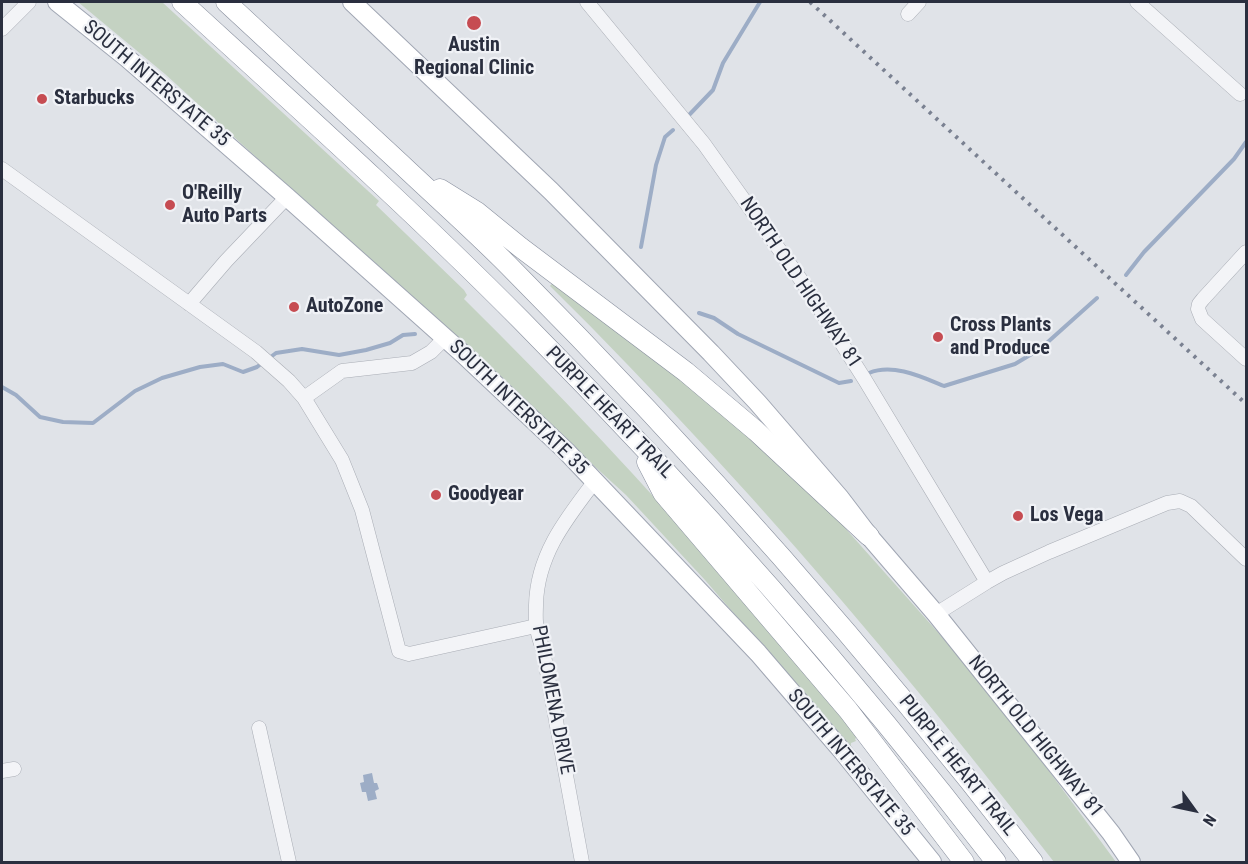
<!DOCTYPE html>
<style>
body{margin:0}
#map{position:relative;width:1248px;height:864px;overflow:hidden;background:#e0e3e8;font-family:"Roboto Condensed",sans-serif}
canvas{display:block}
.frame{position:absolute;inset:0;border:3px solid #2a2f3f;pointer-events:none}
.north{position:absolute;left:1164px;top:780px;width:60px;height:60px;-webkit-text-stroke:4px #f0f2f6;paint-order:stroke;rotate:123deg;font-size:16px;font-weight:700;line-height:24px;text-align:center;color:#2a2f3f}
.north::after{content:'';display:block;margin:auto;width:21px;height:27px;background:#2a2f3f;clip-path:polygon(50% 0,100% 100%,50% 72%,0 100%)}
</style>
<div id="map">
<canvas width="1248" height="864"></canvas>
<div class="frame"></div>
<div class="north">N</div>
</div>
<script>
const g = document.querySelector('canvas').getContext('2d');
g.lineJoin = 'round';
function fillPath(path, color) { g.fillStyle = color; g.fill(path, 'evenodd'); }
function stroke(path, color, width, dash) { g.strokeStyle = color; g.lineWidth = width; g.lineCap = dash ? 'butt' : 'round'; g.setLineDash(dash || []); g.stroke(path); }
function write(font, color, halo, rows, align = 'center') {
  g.font = font + ' "Roboto Condensed",sans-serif'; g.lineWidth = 4.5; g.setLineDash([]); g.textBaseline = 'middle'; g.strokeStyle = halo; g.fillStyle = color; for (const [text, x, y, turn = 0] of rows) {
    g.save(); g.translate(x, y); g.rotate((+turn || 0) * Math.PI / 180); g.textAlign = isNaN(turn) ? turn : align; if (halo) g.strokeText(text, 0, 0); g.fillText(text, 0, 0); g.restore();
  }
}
fillPath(new Path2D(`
 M78 2H162L379 201 376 205 464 290 467 295 464 299C556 390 645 484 729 582 773 633 815 685 857 737L855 739 856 741 851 743V747L942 862H940L792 681 705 580 626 495 165 74Z
 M555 280 670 365 829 510 951 647 1007 714 1116 862H1054C944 720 829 581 707 449 656 394 604 339 550 286Z`), '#c4d2c2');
fillPath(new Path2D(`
 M372 773 374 783H377L379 789 375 791 377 799 368 801 366 792H362L360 783 364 782 363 775Z`), '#9dadc6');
stroke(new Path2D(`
 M690 114 713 90 723 63 760 2
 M641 247 656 165 665 137 673 130
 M1126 275 1144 252 1234 159 1246 142
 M699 313 714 318 738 334 839 383 851 381
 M268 359 276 353 302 349 339 355 366 350 390 343 403 335 415 334
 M869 373C893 363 922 377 944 386L1015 364 1040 349 1097 298
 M2 387 16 395 40 417 63 422 93 423 135 391 162 378 200 367 223 364 243 372 257 367 262 363`), '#9dadc6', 4);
const minor = new Path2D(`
 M587 2 704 144 806 287 865 380 987 582
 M1137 2 1240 94
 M908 14 919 2
 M2 29 29 2
 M2 169 256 352 289 381 304 398 342 460 362 510 399 651 409 654 536 626
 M1246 252 1203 299 1199 304 1198 309 1202 319 1246 359
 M189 304 226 261 287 197
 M304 398 342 371 412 363 431 352 445 338
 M936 614 987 582 1003 573 1049 552 1167 503 1180 501 1191 506 1246 559
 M259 728 289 862
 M2 771 14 769
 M582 862 543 650C541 643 538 636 537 628 535 621 536 612 536 605 537 555 566 519 595 481`);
const major = new Path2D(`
 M57 2 127 58 287 197 462 353 566 451 758 653 843 752 932 862
 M352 2 551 191 711 353 758 403 840 498 869 536 936 614 1111 833 1131 862`);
const highway = new Path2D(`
 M182 2C296 106 412 210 521 320 690 491 850 672 996 862
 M226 2C284 55 342 109 400 163 436 197 473 230 508 265 696 454 871 652 1033 862
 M440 189 477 212 520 247 686 372 756 431 869 536
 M647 462 663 493 848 710 964 862`);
stroke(minor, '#a9adb5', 15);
stroke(major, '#a0a6b3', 20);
stroke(highway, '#888f9e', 21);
stroke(minor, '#f3f4f7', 14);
stroke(major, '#fff', 18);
stroke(highway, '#fff', 20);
stroke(new Path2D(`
 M810 2 1246 404`), '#7a8191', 4, [3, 6]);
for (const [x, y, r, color] of [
 [474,23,8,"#c64c52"],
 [42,99,6,"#c64c52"],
 [170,205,6,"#c64c52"],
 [294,307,6,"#c64c52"],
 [938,337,6,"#c64c52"],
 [436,495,6,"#c64c52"],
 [1018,516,6,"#c64c52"]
]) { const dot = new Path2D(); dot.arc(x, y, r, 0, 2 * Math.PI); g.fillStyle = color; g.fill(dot); stroke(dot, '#f0f2f6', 2); }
write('bold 20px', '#2a2f3f', '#f0f2f6', [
 ["Austin",474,46,"center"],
 ["Regional Clinic",474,69,"center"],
 ["Starbucks",54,99],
 ["O'Reilly",182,194],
 ["Auto Parts",182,217],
 ["AutoZone",306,307],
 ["Cross Plants",950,326],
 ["and Produce",950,349],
 ["Goodyear",448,495],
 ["Los Vega",1030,516]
], 'left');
write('20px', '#2a2f3f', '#f0f2f6', [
 ["SOUTH INTERSTATE 35",156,84,40],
 ["NORTH OLD HIGHWAY 81",800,283,56],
 ["SOUTH INTERSTATE 35",518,408,44],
 ["PURPLE HEART TRAIL",609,413,46],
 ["PHILOMENA DRIVE",552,700,79],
 ["NORTH OLD HIGHWAY 81",1035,737,51],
 ["SOUTH INTERSTATE 35",850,763,50],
 ["PURPLE HEART TRAIL",957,766,51]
]);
</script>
